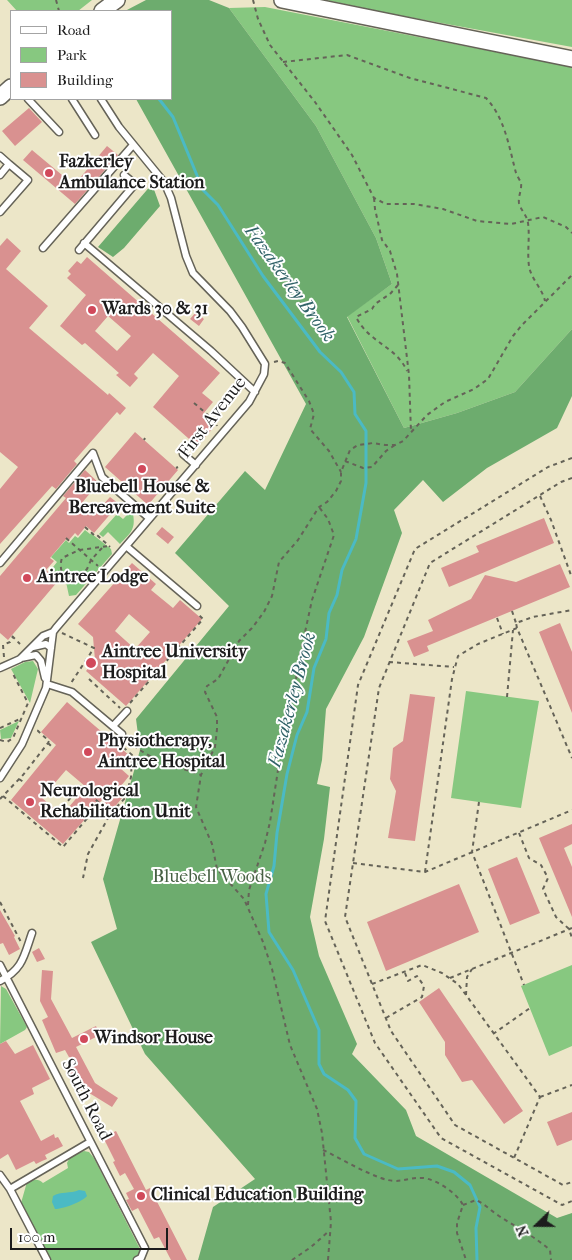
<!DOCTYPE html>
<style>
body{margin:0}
#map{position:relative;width:572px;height:1260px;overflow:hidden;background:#ece6c8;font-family:"IM FELL French Canon",serif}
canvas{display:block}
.legend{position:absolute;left:10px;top:10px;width:162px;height:90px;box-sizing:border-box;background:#fff;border:1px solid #a4a4a4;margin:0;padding:6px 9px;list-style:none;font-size:15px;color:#1c1c1c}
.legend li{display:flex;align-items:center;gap:10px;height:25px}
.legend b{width:25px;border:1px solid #a4a4a4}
.north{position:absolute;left:512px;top:1200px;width:50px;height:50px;-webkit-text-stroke:4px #fff;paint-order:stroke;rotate:248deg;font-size:14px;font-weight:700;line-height:20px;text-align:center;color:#1c1c1c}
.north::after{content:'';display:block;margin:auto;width:18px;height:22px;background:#1c1c1c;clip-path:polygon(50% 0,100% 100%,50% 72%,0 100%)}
.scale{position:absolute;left:10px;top:1228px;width:158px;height:22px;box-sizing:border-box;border:2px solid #1c1c1c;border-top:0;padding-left:6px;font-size:15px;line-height:18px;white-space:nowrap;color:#1c1c1c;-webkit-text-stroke:4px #fff;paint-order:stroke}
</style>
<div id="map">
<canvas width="572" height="1260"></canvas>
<ul class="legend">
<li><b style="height:6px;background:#fff"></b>Road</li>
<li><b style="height:14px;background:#87c880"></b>Park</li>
<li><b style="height:14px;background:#d99190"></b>Building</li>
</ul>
<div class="north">N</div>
<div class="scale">100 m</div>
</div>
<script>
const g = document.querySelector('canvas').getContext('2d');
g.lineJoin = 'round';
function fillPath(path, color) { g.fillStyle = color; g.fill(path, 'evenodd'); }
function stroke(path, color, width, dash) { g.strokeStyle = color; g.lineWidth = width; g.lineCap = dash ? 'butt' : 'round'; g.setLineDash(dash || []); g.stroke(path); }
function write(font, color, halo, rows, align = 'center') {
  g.font = font + ' "IM FELL French Canon",serif'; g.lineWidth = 4; g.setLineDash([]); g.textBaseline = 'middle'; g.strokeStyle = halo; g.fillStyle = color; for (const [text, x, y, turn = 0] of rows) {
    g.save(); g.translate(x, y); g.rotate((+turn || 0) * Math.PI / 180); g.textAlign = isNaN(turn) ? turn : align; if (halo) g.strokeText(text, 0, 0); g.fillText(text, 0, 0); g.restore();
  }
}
fillPath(new Path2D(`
 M7 0H92L78 11H17Z
 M326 0H572V47L392 14Z
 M265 7 572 67V329L515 392 457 413 404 428 347 316 392 284 376 238 316 126 229 8Z
 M130 512 133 514C136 530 130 533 120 544L108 532 103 537 99 534 117 514 123 519Z
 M85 530 90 534H92L111 549 112 554 76 595 69 596 66 582 60 579 50 571 57 562 51 557 66 540 69 543 75 536 78 538Z
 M33 661 38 669 30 703 11 669 25 662Z
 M466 691 539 701 521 808 451 798Z
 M19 721 11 738 1 739 0 730Z
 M572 965V1046L549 1056 521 986Z
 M1 986 6 989 27 1027 25 1030 0 1044Z
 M84 1151 89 1152 94 1158 139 1247 140 1256 132 1260H50L21 1203 27 1182C33 1180 38 1178 43 1183L68 1168 67 1163 70 1157Z`), '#87c880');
fillPath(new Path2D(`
 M146 0H209L229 8 316 126 376 238 392 284 347 317 404 428 457 413 515 392 572 329V396L557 428 487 468 443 502 423 480 394 510 402 533 364 637 326 709 322 760 317 784 330 787 324 839 310 917 319 956 357 1044 352 1054 406 1110 416 1136 557 1218 572 1213V1260H198L213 1207 255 1179 145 1054 91 942 117 929 103 879 140 750 136 719 229 606 175 553 245 471 265 490 306 404 136 99H171V11H125Z
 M152 184 160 206 124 248 113 257 98 247Z`), '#6dac6e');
fillPath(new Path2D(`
 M79 1190 85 1191 87 1196C82 1202 63 1209 55 1209L52 1202 53 1196C61 1191 70 1194 79 1190Z`), '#4bbac4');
stroke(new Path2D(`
 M159 99 173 117 203 190 218 205 263 276 320 352 341 372 354 392 355 414 366 431V483L356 539 342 570 337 595 329 613 326 639 314 668 307 712 297 735 287 774 277 833 274 866 266 894 269 932 293 970 319 1030V1064L324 1074 348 1090 356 1101 355 1138 364 1154 398 1169 437 1166 454 1172 470 1185 480 1207 476 1228 477 1260`), '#4bbac4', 3);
fillPath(new Path2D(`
 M29 108 42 122 15 146 2 131Z
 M107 146 118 155 75 204 23 160 32 150 74 185Z
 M7 238 21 251 6 269 48 306 29 328 108 395 109 393 126 408 120 415 117 412 74 461 77 464 56 489 52 486 0 544V489L18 467 0 452V246Z
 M87 257 220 373 202 393 213 402 203 414 211 421 210 423 214 427 197 446 153 407 179 376 153 353 134 374 138 378 130 387 116 375 119 373 85 343 82 345 60 326 86 295 67 278 71 274 68 271 77 261 81 264ZM108 316 131 336 117 351 95 331Z
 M196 312 204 319 199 326 190 319Z
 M135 432 178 470 148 505 105 467Z
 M85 470 99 483 80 505 93 516 110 497 119 504 94 533 86 526 78 536 75 533 69 540 67 538 50 558 54 561 46 570 58 581 8 640 0 633V576L66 498 63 496Z
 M544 518 554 543 449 587 441 568 479 552 476 546Z
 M162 527 174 537 168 544 156 534Z
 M132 563 156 584 151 590 173 608 180 600 202 619 126 706 86 671 95 660 93 637 78 624ZM129 614 150 632 135 649 115 631Z
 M560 564 570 587 427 646 429 651 414 657 407 641 433 631 428 620 471 599 485 575 516 582Z
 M560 623 572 652V713L539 632Z
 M410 694 435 697 415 841 388 838 396 791 390 779 393 748 403 741Z
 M67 702 130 756 120 768 129 776 117 791 123 797 112 810 102 800 63 844 11 800 56 745 41 732ZM66 770 86 787 62 815 42 798Z
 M572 824V844L564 848 572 867V917L539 838Z
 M517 857 540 913 510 925 488 869Z
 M459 884 479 932 386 971 367 922Z
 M0 910 15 936 14 937 20 949 9 955 3 943 0 944Z
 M39 948 45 959 37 962 32 952Z
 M42 970 53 971 51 999 72 1038 96 1026 100 1035 76 1047 95 1083 118 1098 112 1107 86 1091 78 1074 71 1077 67 1070 74 1066 65 1050 56 1053 42 1020 48 1017 40 1001Z
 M439 988 523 1111 504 1124 472 1080 462 1082 445 1055V1042L419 1002Z
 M6 1041 15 1054 33 1045 50 1079 32 1088 34 1094 20 1101 41 1141 54 1134 55 1138 58 1137 63 1146 45 1155 47 1159 42 1161 36 1164 34 1161 16 1170 8 1154 0 1159V1044Z
 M572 1112V1140L557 1146 547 1122Z
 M116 1131 146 1190 150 1188 187 1260H171L159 1237 154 1239 138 1208 132 1211 126 1200 129 1199 126 1193 134 1189 125 1173 120 1176 113 1162 115 1161 103 1137Z`), '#d99190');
const service = new Path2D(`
 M28 99 59 132
 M72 99 95 135
 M0 156 9 164
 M0 175 9 164 28 180 0 212
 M84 243 211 351 255 392
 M43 248 133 145
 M79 250 135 184 124 175
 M183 454 196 465
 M126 546 197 606
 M0 563 93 453 102 477 149 518
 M33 647 46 644 51 648
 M21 658 36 655 41 661 45 678
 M0 668 20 659 43 636 53 632 56 628 249 402 264 374 265 364 242 327 230 311 193 273 186 256 171 198 164 182 119 127 101 99
 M47 684 72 692 122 734
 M113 726 127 711
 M0 778 22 744 46 688 53 632
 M0 965 145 1248 141 1258 137 1260
 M0 981C23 969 24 956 32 933
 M0 1175 10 1189 47 1260
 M10 1189 90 1142`);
const tertiary = new Path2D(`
 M282 0 572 59
 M102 11 117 0
 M0 97 11 87`);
stroke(service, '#656358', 9);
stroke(tertiary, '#656358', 18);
stroke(new Path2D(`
 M56 0 59 11
 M253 0 258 19 270 45 315 102 352 155 374 198 386 204H414L443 209 477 221 511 224 543 217 566 227 572 233
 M283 62 347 55 410 78 486 98C505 118 509 147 516 173 517 176 520 180 521 183 522 190 518 196 519 203 521 211 527 215 528 223 530 237 527 252 529 266 531 279 542 288 545 301
 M374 198 375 209 382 240 390 251 397 274 409 375 411 432
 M398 285 390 294 375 304 372 309 356 317C369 343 396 346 407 371
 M274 362 278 361 285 363 309 401 314 414 310 429 329 451 341 472
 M194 403 215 421 217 426
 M144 440 145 438
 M572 458 548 467 415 549 358 685 325 921 375 1043 441 1138 562 1205 572 1201
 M345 461 363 468 372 467 386 451 395 445
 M176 468 178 467
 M572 478 561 482 430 563 379 688 345 917 391 1031 455 1125 563 1185 572 1182
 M540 496 551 520 572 578
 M85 527 94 535 96 534 110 547
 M66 538 98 566
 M102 548 91 560 87 569 78 579 66 582C62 574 59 567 62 558L79 550 109 546
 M512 611 516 623
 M497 618 503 634
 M517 628 516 623 533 617 572 610
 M62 633 94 648 71 683
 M12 636 20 644
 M4 657 3 645 10 642 13 637
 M389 662 454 667
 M89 679 120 708
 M507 697 513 630
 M130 703 203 619 199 615
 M0 728 22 718
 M0 740 7 742 13 738 28 703 12 672
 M128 740C147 760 176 766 201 775
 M48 743 53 748
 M19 779 25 783
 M3 796 63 847 100 803
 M0 799 23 775 48 743 49 741 38 731 40 727
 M479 802 472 852 524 985
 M63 807 80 786 111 813 88 854 83 878
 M111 813 126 797 131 777 132 755 116 741
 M519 833 529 858 541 865 548 878 543 889 556 917 569 929 572 938
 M353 863 425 872 572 810
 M425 872 452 679 458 656 478 644 517 628 572 758
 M0 902 21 942
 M248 905 249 890 265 843 270 822 278 770 286 742 299 660 312 600 334 535 328 519 319 507
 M450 978 572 928
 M372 984 422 965 442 973 458 984 540 1097 514 1158
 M466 995 467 977 472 969
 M386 1018 422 997 424 986 417 976 408 981 405 973
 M493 1034 530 1008
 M540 1097 572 1085
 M323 1150C342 1159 361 1171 381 1178 400 1185 406 1177 423 1178 436 1179 457 1193 463 1205L457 1223V1233L466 1260
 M463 1205 476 1200C485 1204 491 1211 499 1216 516 1227 534 1236 550 1250L551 1260
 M292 1260 311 1247 329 1231
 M328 1260 331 1222 322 1133 317 1109 290 1045 272 969 263 942 244 899 217 869 212 844 196 807 201 775 215 747 217 729V717L205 692 207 686 218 679 239 641 252 628 264 612 272 596 279 562 298 540 319 507 327 502 336 491 341 481V472L350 450 358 445 373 443 385 445H395L403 441 427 415 445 402 474 389 488 379 513 336 522 325 572 275`), '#656358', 2, [4, 4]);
stroke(service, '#fff', 6);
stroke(tertiary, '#fff', 15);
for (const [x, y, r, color] of [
 [49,173,5,"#d1495b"],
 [92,310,5,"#d1495b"],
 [142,469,5,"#d1495b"],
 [27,578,5,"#d1495b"],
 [91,663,6,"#d1495b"],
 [88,752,5,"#d1495b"],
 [30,802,5,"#d1495b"],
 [84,1039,5,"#d1495b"],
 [141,1196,5,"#d1495b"]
]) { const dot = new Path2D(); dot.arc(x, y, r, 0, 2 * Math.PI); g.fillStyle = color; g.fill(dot); stroke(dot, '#fff', 2); }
write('bold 18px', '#1c1c1c', '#fff', [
 ["Fazkerley",59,163],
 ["Ambulance Station",59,184],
 ["Wards 30 & 31",102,310],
 ["Bluebell House &",142,488,"center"],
 ["Bereavement Suite",142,509,"center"],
 ["Aintree Lodge",37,578],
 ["Aintree University",102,653],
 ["Hospital",102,674],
 ["Physiotherapy,",98,742],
 ["Aintree Hospital",98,763],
 ["Neurological",40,792],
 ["Rehabilitation Unit",40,813],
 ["Windsor House",94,1039],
 ["Clinical Education Building",151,1196]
], 'left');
write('18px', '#1c1c1c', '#fff', [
 ["First Avenue",213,418,-52],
 ["South Road",86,1100,63]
]);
write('18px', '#476144', '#fff', [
 ["Bluebell Woods",212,878]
]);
write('italic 19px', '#316368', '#fff', [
 ["Fazakerley Brook",289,284,54],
 ["Fazakerley Brook",293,700,-75]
]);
</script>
